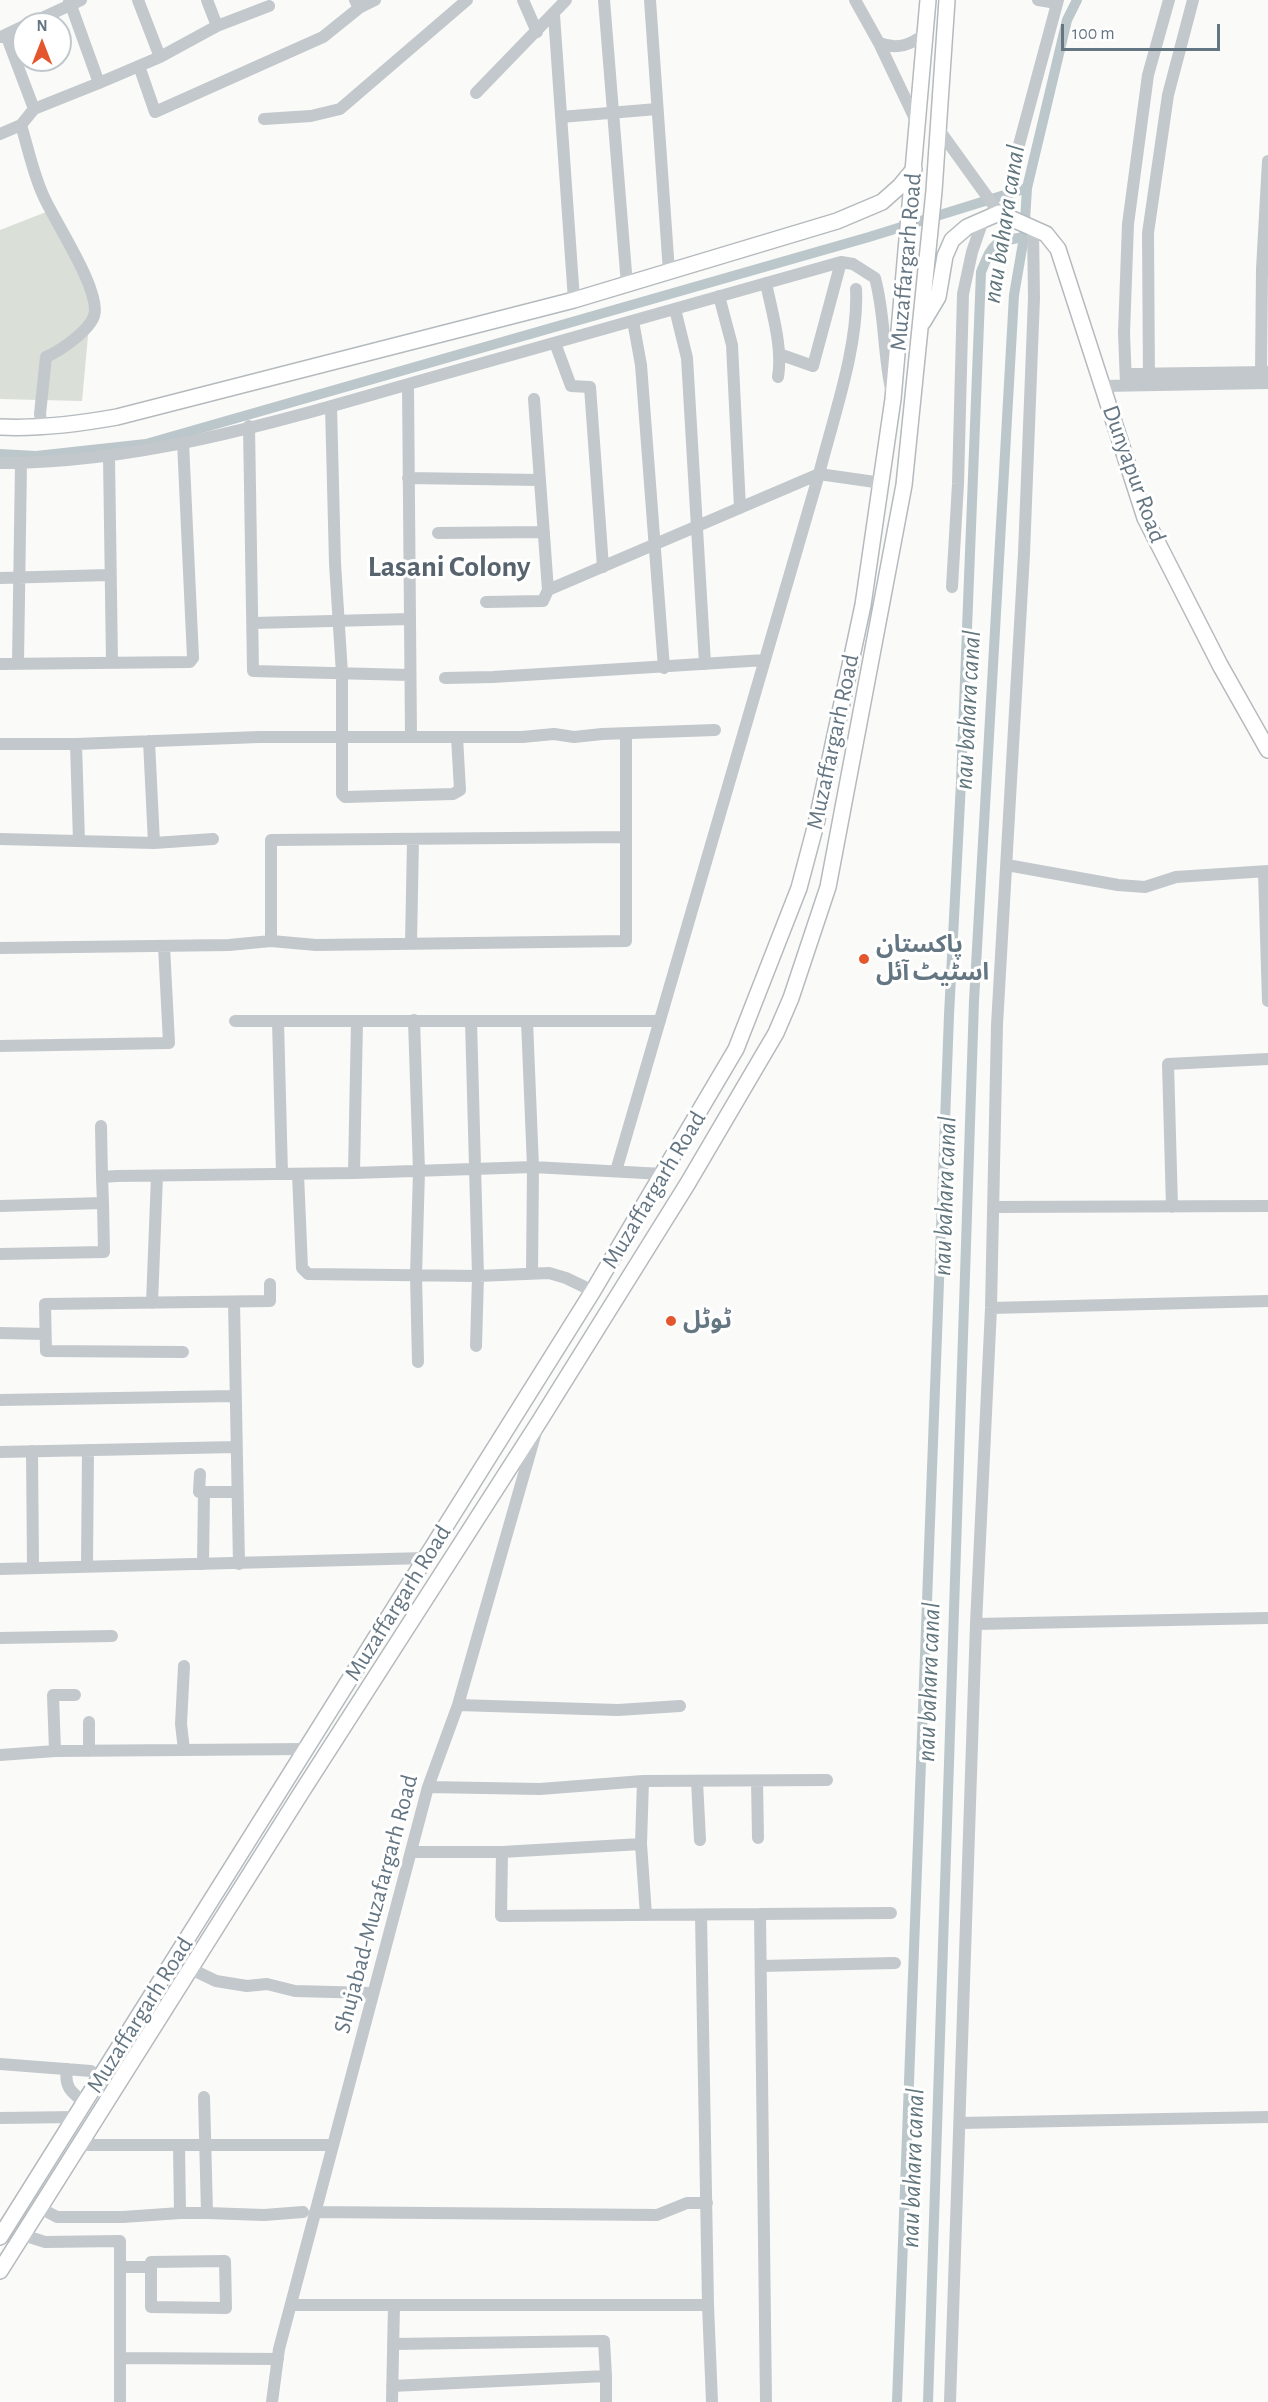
<!DOCTYPE html>
<meta charset="utf-8">
<style>
body{margin:0}
#map{position:relative;width:1268px;height:2402px;overflow:hidden;background:#fafaf8;font-family:"Alegreya Sans",sans-serif}
canvas{display:block}
.north{position:absolute;left:12px;top:12px;width:60px;height:60px;box-sizing:border-box;background:#fff;border:2px solid #c1c8cd;border-radius:50%;rotate:0deg;font-size:16px;font-weight:700;line-height:24px;text-align:center;color:#657683}
.north::after{content:'';display:block;margin:auto;width:21px;height:27px;background:#e4572e;clip-path:polygon(50% 0,100% 100%,50% 72%,0 100%)}
.scale{position:absolute;left:1061px;top:24px;width:159px;height:27px;box-sizing:border-box;border:3px solid #657683;border-top:0;padding-left:8px;font-size:18px;line-height:21px;white-space:nowrap;color:#657683;-webkit-text-stroke:4px #fff;paint-order:stroke}
</style>
<div id="map">
<canvas width="1268" height="2402"></canvas>
<div class="north">N</div>
<div class="scale">100 m</div>
</div>
<script>
const g = document.querySelector('canvas').getContext('2d');
g.lineJoin = 'round';
function fillPath(path, color) { g.fillStyle = color; g.fill(path, 'evenodd'); }
function stroke(path, color, width, dash) { g.strokeStyle = color; g.lineWidth = width; g.lineCap = dash ? 'butt' : 'round'; g.setLineDash(dash || []); g.stroke(path); }
function write(font, color, halo, rows, align = 'center') {
  g.font = font + ' "Alegreya Sans","Noto Sans Arabic",sans-serif'; g.lineWidth = 6; g.setLineDash([]); g.textBaseline = 'middle'; g.strokeStyle = halo; g.fillStyle = color; for (const [text, x, y, turn = 0] of rows) {
    g.save(); g.translate(x, y); g.rotate((+turn || 0) * Math.PI / 180); g.textAlign = isNaN(turn) ? turn : align; if (halo) g.strokeText(text, 0, 0); g.fillText(text, 0, 0); g.restore();
  }
}
fillPath(new Path2D(`
 M46 212 92 292 82 401 0 399V230Z`), '#dadfd7');
stroke(new Path2D(`
 M0 454 36 456 146 444 869 237 1027 188
 M897 2402 949 1015 961 782 981 272C993 243 992 242 1024 237
 M928 2402 974 1001 1014 295 1024 237 1027 188 1067 20 1077 0`), '#bbc7cb', 10);
const major = new Path2D(`
 M923 322 938 297 945 256 952 240 967 227 999 213 1046 234 1058 249 1145 518 1220 665 1268 750
 M0 427C39 429 78 424 117 417L574 300 837 221 882 202 900 186 914 169
 M0 2237 593 1291 736 1049 799 888 816 824 863 605 893 399 928 0
 M0 2271 301 1793 539 1422 688 1183 776 1033 791 998 828 887 904 485 934 191 947 0`);
stroke(major, '#b5babe', 18);
stroke(new Path2D(`
 M69 0 99 83 160 57 217 26 269 6
 M138 0 160 57
 M207 0 217 26
 M355 0 359 8 375 0
 M523 0 537 32
 M604 0 627 285
 M650 0 669 272
 M855 0 879 43 917 123
 M1038 0 1057 3
 M554 15 574 300
 M29 24 81 0
 M6 35 34 109
 M1 37 24 26
 M879 43C898 50 910 45 925 34
 M139 66 155 112 323 37 359 8
 M476 93 566 0
 M561 117 657 109
 M264 119 311 116 340 109 467 0
 M21 125C28 148 33 173 43 195 54 221 102 291 94 316 89 331 60 351 46 357L40 414 42 426
 M937 127 999 213
 M0 134 21 125 34 109 99 83
 M1016 156 1058 0
 M1268 161 1262 269H1268
 M766 283C772 313 783 347 778 377
 M719 296 732 345 740 508
 M675 309 687 358 705 664
 M633 321 641 365 664 668
 M555 343 571 386 590 387 603 567
 M779 354 813 366 841 262
 M1261 372 1262 269
 M1126 374 1268 372
 M1126 384 1124 333 1128 224 1148 75 1169 0
 M1149 384 1148 233 1168 95 1193 0
 M408 385 411 737
 M1103 386 1268 383
 M331 406 335 563 342 674V794L345 797 453 794 460 790 457 737
 M249 426 253 671 410 675
 M109 456 112 662
 M0 463C145 463 287 419 426 379 564 340 703 301 841 262L853 264 875 278C885 314 883 352 891 389
 M408 478 540 480
 M438 533 544 532
 M0 578 109 575
 M952 587 958 484 963 294 972 252 983 220
 M548 590 819 474 882 483
 M486 602 543 601 548 590 534 399
 M253 623 410 619
 M18 663 21 463
 M0 664 190 662 193 658 183 442
 M445 678 493 677 765 660
 M149 741 154 843
 M0 744H76L259 737H522L554 734 574 737 602 734 715 730
 M76 744 79 841
 M0 839 154 843 213 839
 M1007 865 1118 885 1145 887 1176 877 1268 871
 M1264 872 1268 1001
 M271 941V840L626 837
 M411 944 413 839
 M0 948 229 945 271 941 316 945 626 941V734
 M414 1020 419 1171 416 1276 418 1362
 M235 1021H660
 M278 1021 282 1174
 M471 1021 478 1276 476 1346
 M527 1021 533 1167 532 1273
 M0 1046 169 1043 164 946
 M101 1126 102 1177
 M616 1171 819 474C833 418 859 346 856 289
 M354 1173 357 1021
 M298 1174 302 1268 308 1274 478 1276 549 1273 566 1278 593 1291
 M0 1206 103 1203 102 1177 117 1176 354 1173 533 1167 663 1174
 M994 1207 1268 1206
 M1172 1207 1168 1064 1268 1059
 M0 1254 104 1252 103 1203
 M234 1302 239 1564
 M152 1303 157 1176
 M991 1308 1268 1301
 M0 1333 45 1334
 M183 1352 46 1351 45 1304 270 1301V1284
 M0 1400 235 1396
 M32 1451 33 1568
 M0 1452 236 1447
 M200 1474 199 1492H237
 M203 1564 204 1492
 M87 1566 88 1450
 M0 1569 426 1558
 M976 1624 1268 1618
 M0 1638 112 1636
 M458 1705 618 1710 680 1706
 M184 1750 181 1724 184 1666
 M55 1751 53 1695H75
 M89 1751V1722
 M0 1755 55 1751 306 1749
 M643 1781 827 1780
 M697 1781 700 1840
 M757 1781 758 1838
 M428 1787 540 1789 643 1781 641 1844
 M411 1852H502L501 1916 760 1914
 M502 1852 641 1844 646 1915
 M701 1915 708 2305
 M761 1966 895 1963
 M191 1969 216 1981 247 1986 267 1984 295 1991 372 1993
 M0 2064 91 2071 100 2079
 M67 2069C64 2087 71 2092 85 2103
 M204 2097 207 2213 264 2215 303 2212
 M0 2118 76 2117
 M960 2123 1268 2117
 M80 2145H332
 M179 2145 180 2213H207
 M40 2208 57 2217H123L180 2213
 M315 2212 657 2215 687 2203H707
 M23 2235 45 2242 120 2241V2402
 M120 2267H151V2262L225 2261 226 2308 151 2307V2267
 M291 2305H708L712 2402
 M393 2344 604 2341 606 2376
 M120 2358 278 2359
 M392 2386 606 2376V2402
 M272 2402 279 2349 428 1787 458 1705 536 1432
 M392 2402 394 2305
 M766 2402 760 1914 891 1913
 M950 2402 976 1624 991 1308 997 1025 1024 554 1034 298 1033 228`), '#c3c8cc', 12);
stroke(major, '#fff', 15);
for (const [x, y, r, color] of [
 [864,959,6,"#e4572e"],
 [671,1321,6,"#e4572e"]
]) { const dot = new Path2D(); dot.arc(x, y, r, 0, 2 * Math.PI); g.fillStyle = color; g.fill(dot); stroke(dot, '#fff', 2); }
write('24px', '#657683', '#fff', [
 ["Muzaffargarh Road",906,262,-85],
 ["Dunyapur Road",1134,474,70],
 ["Muzaffargarh Road",833,742,-78],
 ["Muzaffargarh Road",654,1190,-59],
 ["Muzaffargarh Road",398,1603,-58],
 ["Shujabad-Muzafargarh Road",376,1904,-75],
 ["Muzaffargarh Road",140,2015,-58]
]);
write('bold 24px', '#657683', '#fff', [
 ["پاکستان",876,945],
 ["اسٹیٹ آئل",876,973],
 ["ٹوٹل",683,1321]
], 'left');
write('italic 26px', '#60757c', '#fff', [
 ["nau bahara canal",1004,224,-81],
 ["nau bahara canal",968,710,-87],
 ["nau bahara canal",945,1196,-88],
 ["nau bahara canal",929,1682,-88],
 ["nau bahara canal",913,2168,-88]
]);
write('bold 30px', '#57646e', '#fff', [
 ["Lasani Colony",449,567]
]);
</script>
